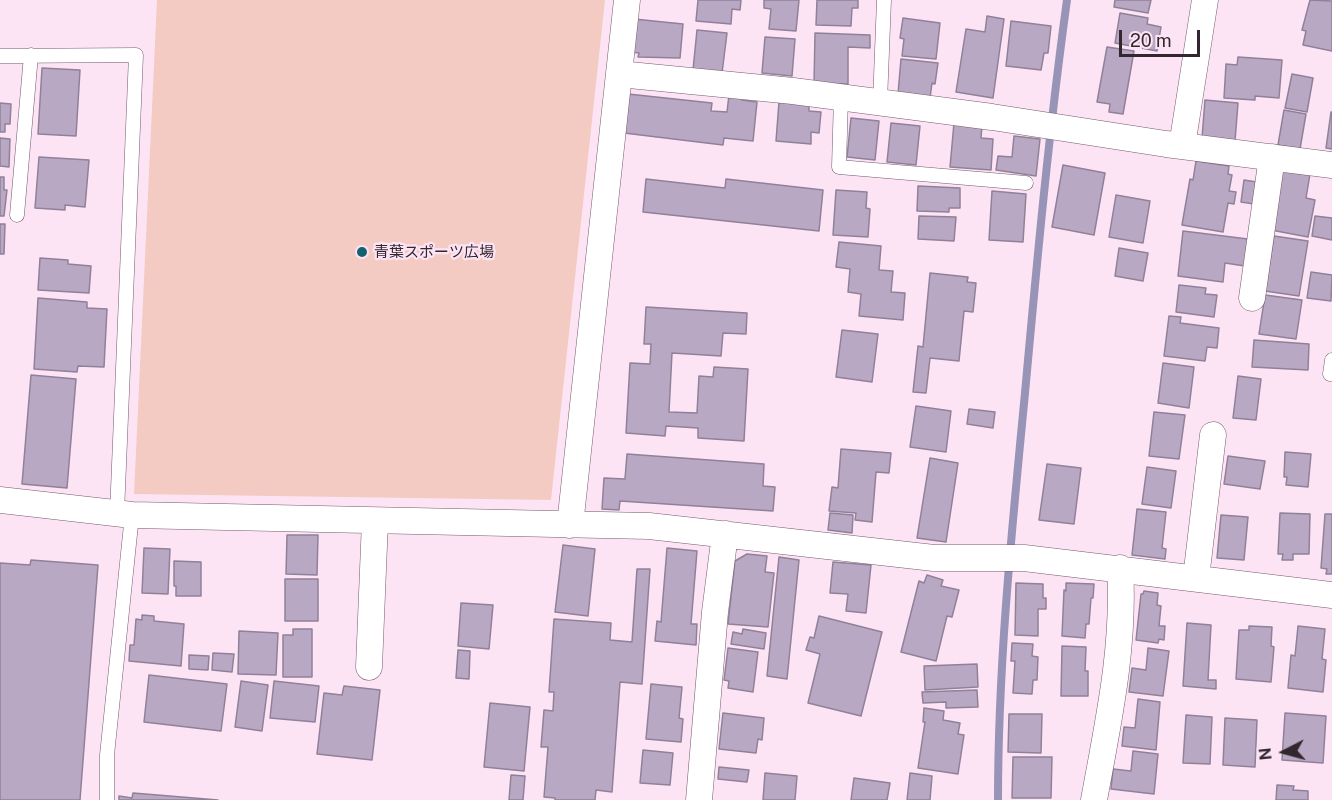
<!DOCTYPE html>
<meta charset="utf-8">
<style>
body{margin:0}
#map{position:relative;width:1332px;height:800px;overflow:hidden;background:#fde4f4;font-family:"Public Sans",sans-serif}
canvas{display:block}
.north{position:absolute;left:1254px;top:722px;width:60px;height:60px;-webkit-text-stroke:4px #fde4f4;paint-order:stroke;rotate:264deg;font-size:16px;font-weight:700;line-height:24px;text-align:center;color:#33272f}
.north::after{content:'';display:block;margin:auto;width:21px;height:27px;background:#33272f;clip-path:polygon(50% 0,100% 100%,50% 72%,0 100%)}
.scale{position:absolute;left:1119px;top:30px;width:81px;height:27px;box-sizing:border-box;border:3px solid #33272f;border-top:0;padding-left:8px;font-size:18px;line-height:21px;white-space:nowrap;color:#33272f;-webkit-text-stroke:4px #fde4f4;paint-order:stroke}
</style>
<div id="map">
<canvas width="1332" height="800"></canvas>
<div class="north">N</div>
<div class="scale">20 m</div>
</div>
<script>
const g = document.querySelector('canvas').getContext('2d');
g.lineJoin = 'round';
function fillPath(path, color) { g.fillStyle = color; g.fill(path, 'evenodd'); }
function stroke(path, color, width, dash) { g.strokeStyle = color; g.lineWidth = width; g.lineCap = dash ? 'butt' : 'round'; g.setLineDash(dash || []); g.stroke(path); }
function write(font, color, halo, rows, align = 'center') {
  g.font = font + ' "Public Sans","Noto Sans JP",sans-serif'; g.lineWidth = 4.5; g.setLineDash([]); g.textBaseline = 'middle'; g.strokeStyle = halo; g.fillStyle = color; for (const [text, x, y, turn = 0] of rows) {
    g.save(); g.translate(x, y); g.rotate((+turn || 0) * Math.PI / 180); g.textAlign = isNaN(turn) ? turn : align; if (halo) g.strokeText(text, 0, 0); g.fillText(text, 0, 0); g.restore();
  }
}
fillPath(new Path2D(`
 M157 0H605L551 500 134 494Z`), '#f4cbc3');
stroke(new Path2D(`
 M998 800C998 664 1012 528 1025 393 1037 261 1049 130 1067 0`), '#9794b8', 8);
const building = new Path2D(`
 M698 0H741L740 10 732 9 731 24 696 21Z
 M764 0H799L796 31 769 29 771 9 764 8Z
 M817 0H858V8H852L851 26 816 25Z
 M1115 0H1151L1148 13 1114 7Z
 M1310 0 1332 1V51L1303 45 1306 31 1302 30Z
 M1120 13 1148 18 1147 24 1161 27 1157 51 1115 43Z
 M987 16 1004 19 993 98 956 92 966 29 985 32Z
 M903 18 940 23 936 59 902 56 904 39 900 38Z
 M634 19 683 24 680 58 638 57 639 53 631 52Z
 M1011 21 1051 26 1048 53H1044L1041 70 1006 66Z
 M697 30 727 33 722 73 693 70Z
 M815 33 870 35V48L848 47V84H814Z
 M765 37 795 39 792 76 762 73Z
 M1107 47 1134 51 1123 114 1109 112 1110 104 1097 102Z
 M1238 57 1282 60 1279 98 1255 96V100L1224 98 1226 64 1237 65Z
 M901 59 938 63 935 84 932 83 930 98 898 94Z
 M42 68 80 70 76 136 38 134Z
 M1292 74 1313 78 1307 112 1285 108Z
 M628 94 712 103 711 111 727 112 729 95 743 96 742 100 757 102 753 141 724 138 723 145 624 133Z
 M1205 100 1238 103 1235 141 1202 138Z
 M779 102 809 105V111L821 112 819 133 811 132V144L776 141Z
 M0 103 11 104 10 124H5V132H0Z
 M1284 110 1306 114 1300 149 1278 145Z
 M1331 112H1332V149L1326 148Z
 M851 118 879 121 875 160 847 157Z
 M891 123 920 126 916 165 887 162Z
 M954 123 982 125 981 138 993 139 991 170 950 167Z
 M1014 136 1040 139 1036 176 996 170 998 156 1012 157Z
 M0 138 10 139 9 167 0 166Z
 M39 157 89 160 85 207 65 205V210L35 208Z
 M1196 161 1229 166 1228 174 1232 175 1229 191 1236 192 1234 204 1228 203 1223 232 1182 225 1190 179 1193 180Z
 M1063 165 1105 173 1094 235 1052 227Z
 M1281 169 1310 174 1306 198 1315 200 1308 237 1271 230Z
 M0 177H4V190H7L4 216H0Z
 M646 179 725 188 726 179 823 190 819 231 643 212Z
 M1244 180 1257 182 1254 204 1241 202Z
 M918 186 960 188V208H949V212L917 211Z
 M836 190 867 192 866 208 870 209 868 237 833 235Z
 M992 191 1026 194 1023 242 989 240Z
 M1116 195 1150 201 1143 243 1109 237Z
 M919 216 956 217 954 241 918 239Z
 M1315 216 1332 218V240L1312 236Z
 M0 224H5L4 254H0Z
 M1183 231 1248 239 1245 266 1225 263 1223 282 1178 276Z
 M1274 236 1308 241 1299 296 1265 291Z
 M839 242 881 246 879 270 893 271 891 292 905 293 903 320 859 316 861 294 848 292 850 269 836 267Z
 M1119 248 1148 253 1143 281 1115 276Z
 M40 258 68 260V264L91 266 89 293 38 290Z
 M1311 272 1332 275 1331 301 1307 298Z
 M930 273 968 277 967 282 976 283 973 312 964 311 959 361 930 358 926 393 913 392 918 346 923 347Z
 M1179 285 1206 288 1205 294 1217 295 1214 317 1176 312Z
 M1265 295 1302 300 1296 339 1259 334Z
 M38 298 87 302V308L107 309 104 367 78 366 77 372 34 369Z
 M646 307 747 313 746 334 723 333 721 356 672 353 669 412 697 413 699 376 713 377 714 367 748 369 744 441 698 438V428L666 426 665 436 626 433 630 363 650 364 651 344H644Z
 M1169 316 1181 317 1180 323 1219 328 1217 348 1207 347 1205 361 1164 356Z
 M842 330 878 334 872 382 836 377Z
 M1254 340 1309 344 1308 370 1252 367Z
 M1163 363 1194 367 1189 408 1158 403Z
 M31 375 76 379 67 488 22 484Z
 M1238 376 1261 379 1256 420 1233 418Z
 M916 406 951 411 946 452 910 447Z
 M969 409 995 412 993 428 967 424Z
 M1154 412 1185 415 1179 459 1149 456Z
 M841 449 891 453 889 473 876 472 872 522 855 520 856 513 829 511 832 487 838 488Z
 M1285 452 1311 454 1308 487 1286 485 1287 477H1284Z
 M627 454 764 464 763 486 775 487 773 511 620 501 619 510 602 509 604 478 625 479Z
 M1228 456 1265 461 1260 489 1224 484Z
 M930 458 958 463 946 542 917 538Z
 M1047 464 1081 468 1074 524 1039 520Z
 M1147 467 1176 471 1171 508 1142 504Z
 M1137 509 1166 512 1162 548 1166 549 1165 559 1132 555Z
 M830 513 853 515 852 533 828 530Z
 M1280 513 1310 514 1309 554H1293V560H1282L1283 554H1278Z
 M1325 514H1332V574H1326L1327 569 1321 568Z
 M1221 515 1248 517 1244 560 1217 558Z
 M287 535H318L317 575 286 574Z
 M563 545 595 549 588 616 555 612Z
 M144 548 170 549 168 594 142 593Z
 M667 548 697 551 691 624H697L696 645 655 641 657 621 661 622Z
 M747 554 767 556 765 572 774 573 768 627 728 624 735 561Z
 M779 557 799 560 787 679 767 676Z
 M31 560 98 565 80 800H0V563L30 565Z
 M174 561 201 562V596H176V586H174Z
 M833 562 871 565 866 613 846 611 848 594 830 593Z
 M637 569H650L642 684 620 682 612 792 596 790 595 800H555V798L544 797 548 747H541L544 710 553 711 554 692H549L554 619 611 623 610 640 632 642Z
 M927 575 943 580 941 586 959 590 952 617 947 616 936 661 901 652 919 581 924 583Z
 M285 579H318V621H285Z
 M1016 583 1043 584V598H1046V609H1038V636L1015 635Z
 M1066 583 1094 584 1093 598H1091L1089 624H1086L1085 638 1062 636 1064 590 1066 591Z
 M1144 591 1158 593 1157 605 1161 606 1159 626H1165L1164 640 1159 639 1158 643 1136 640 1141 594H1143Z
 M461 603 493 605 489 649 458 646Z
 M142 615 154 616V621L184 624 181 666 129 661 130 645H134L136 619 142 620Z
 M819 616 882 632 861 716 808 703 820 654 806 650 810 637 814 638Z
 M1187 623 1211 625 1208 680H1216V689L1183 686Z
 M1249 626 1272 627 1271 646 1274 647 1271 682 1236 679 1239 630H1249Z
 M1298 626 1325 629 1322 659 1326 660 1323 692 1288 688 1291 655 1295 656Z
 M293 629H312V677H283V635H293Z
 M743 629 766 633 764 649 731 644 733 632 742 634Z
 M239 631 278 633 276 675 238 674Z
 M1012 643 1033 644 1032 656 1038 657 1037 680H1033L1032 694 1013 693 1015 661H1011Z
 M1062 646 1086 647 1085 671H1088V696H1061Z
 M728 648 758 652 753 692 728 688 729 681 724 680Z
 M1148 648 1169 651 1163 696 1129 692 1132 668 1146 670Z
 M458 650 470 651 469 679 456 678Z
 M213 653 234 654 232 672 212 670Z
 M189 655 209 656 208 670 189 669Z
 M977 664 978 687 925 690 924 666Z
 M149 675 227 684 221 731 144 722Z
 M241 681 268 685 262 731 235 727Z
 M274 681 319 686 315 722 270 718Z
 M651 684 682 687 679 718 683 719 681 742 646 739Z
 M344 686 380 690 372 760 317 754 324 693 342 695Z
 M977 690 978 707 946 708V702L923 703 922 692Z
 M1138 699 1160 702 1156 750 1122 746 1124 727 1135 728Z
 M490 703 530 707 524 771 484 767Z
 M924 708 944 711 943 720 960 723 958 734 964 735 958 774 918 768 925 722H923Z
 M723 713 764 718 762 740 758 739 756 753 719 749Z
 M1285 713 1326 716 1323 763 1282 760Z
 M1009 714H1042L1041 753 1008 752Z
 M1186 715 1212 717 1210 764 1183 763Z
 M1225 718 1257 720 1255 767 1223 765Z
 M643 750 673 753 670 785 640 783Z
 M1133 751 1158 754 1154 794 1111 789 1113 769 1131 771Z
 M1013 757H1052L1051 798H1012Z
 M719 767 749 770 747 782 718 779Z
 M765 773 797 776 795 800H763Z
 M910 773 932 776 930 800H907Z
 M511 775 525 776 523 800H509Z
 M854 778 890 783 887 800H851Z
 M1277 785 1294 786 1293 790 1308 791V800H1276Z
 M133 793 218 800H119V796L132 798Z`);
fillPath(building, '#b9a8c3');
stroke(building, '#908099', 1.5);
const service = new Path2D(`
 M0 56 136 55 117 513
 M841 97 839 167 1026 183
 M880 102 884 0
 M17 215 31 55
 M1330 374 1332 360
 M107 800V755L132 515`);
const minor = new Path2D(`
 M619 74 793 91 992 117 1166 144 1332 165
 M1182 146 1205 0
 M1252 298 1272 157
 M0 500 132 515 649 526 934 558H1024L1332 595
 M570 525 627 0
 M1196 578 1213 435
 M369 667 375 521
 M699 800 715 612 725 534
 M1094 800C1108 723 1125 647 1120 568`);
stroke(service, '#745a6b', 15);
stroke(minor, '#745a6b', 27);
stroke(service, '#fff', 14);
stroke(minor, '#fff', 26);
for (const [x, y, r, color] of [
 [362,252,6,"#16616e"]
]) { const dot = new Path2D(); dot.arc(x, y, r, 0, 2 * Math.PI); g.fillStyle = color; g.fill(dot); stroke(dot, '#fde4f4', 2); }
write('15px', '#33272f', '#fde4f4', [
 ["青葉スポーツ広場",374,252]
], 'left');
</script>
